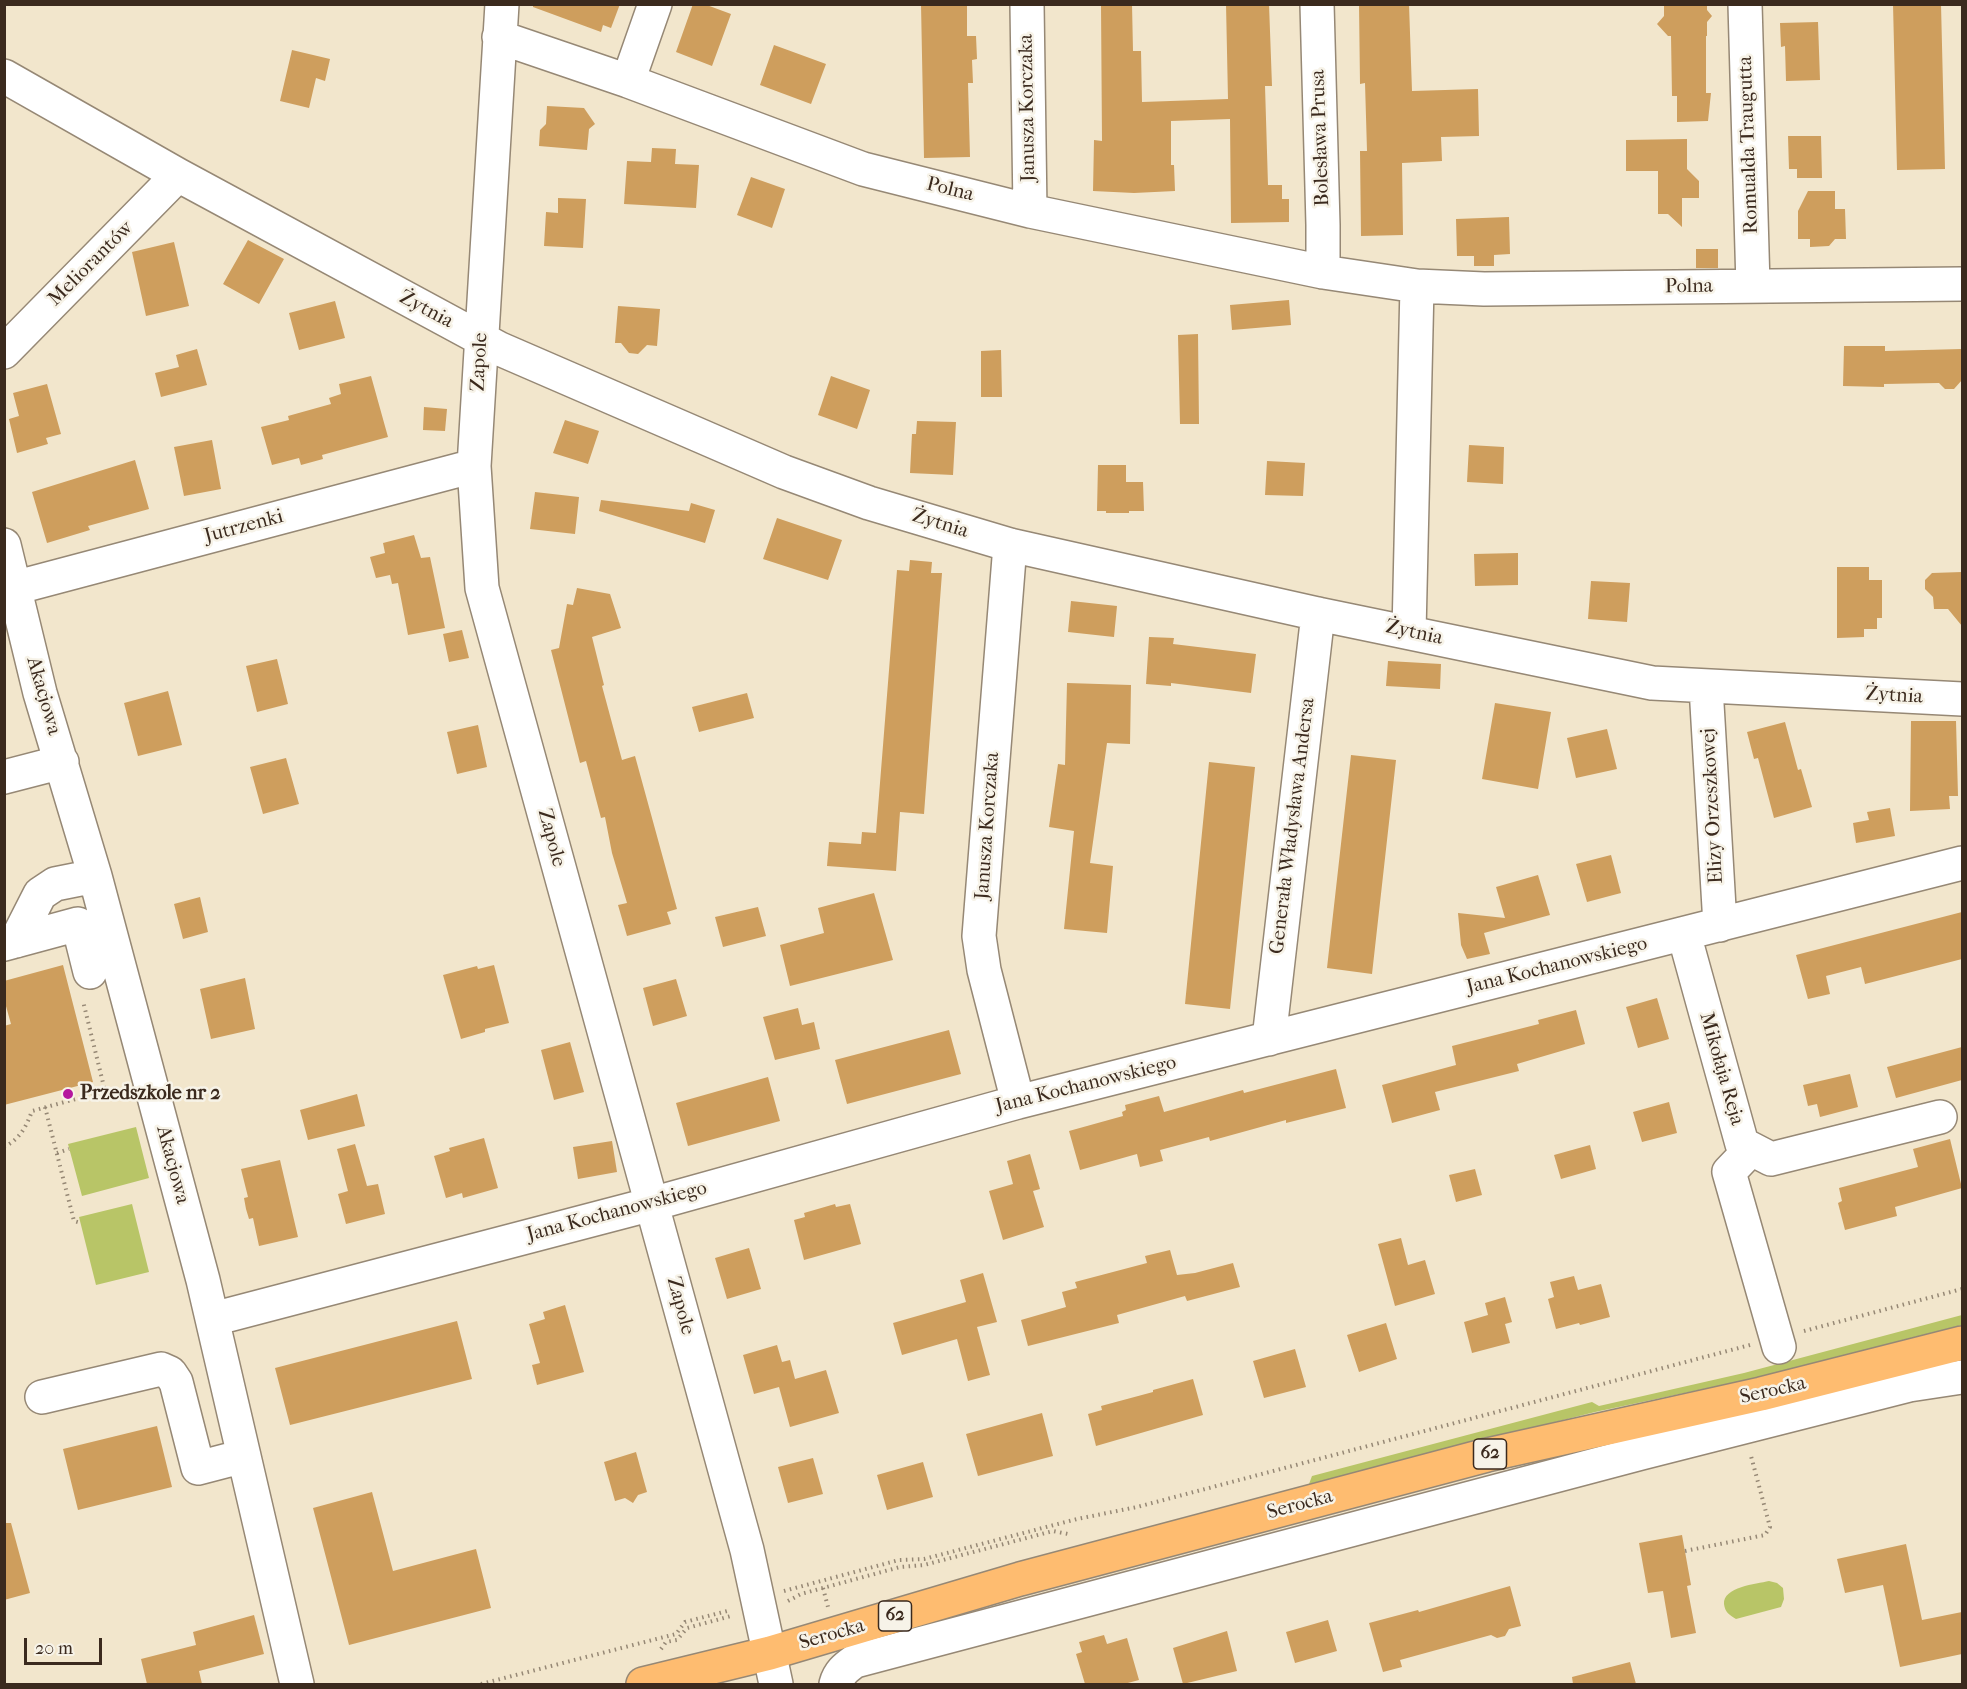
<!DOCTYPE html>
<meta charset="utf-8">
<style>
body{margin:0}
#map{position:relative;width:1967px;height:1689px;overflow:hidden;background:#f2e6cc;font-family:"IM FELL French Canon",serif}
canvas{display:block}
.frame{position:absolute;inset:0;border:6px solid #3b2a1e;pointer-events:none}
.scale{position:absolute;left:24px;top:1638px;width:78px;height:27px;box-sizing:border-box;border:3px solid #3b2a1e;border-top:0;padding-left:8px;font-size:18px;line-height:21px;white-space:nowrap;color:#3b2a1e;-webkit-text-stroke:4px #f7f3e8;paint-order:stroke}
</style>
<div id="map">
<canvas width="1967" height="1689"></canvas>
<div class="frame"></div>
<div class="scale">20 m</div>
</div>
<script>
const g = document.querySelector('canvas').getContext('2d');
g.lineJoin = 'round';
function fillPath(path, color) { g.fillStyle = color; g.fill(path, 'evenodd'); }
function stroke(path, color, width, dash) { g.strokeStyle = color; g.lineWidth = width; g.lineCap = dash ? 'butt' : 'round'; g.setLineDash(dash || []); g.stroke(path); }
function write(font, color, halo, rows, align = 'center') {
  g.font = font + ' "IM FELL French Canon",serif'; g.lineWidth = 5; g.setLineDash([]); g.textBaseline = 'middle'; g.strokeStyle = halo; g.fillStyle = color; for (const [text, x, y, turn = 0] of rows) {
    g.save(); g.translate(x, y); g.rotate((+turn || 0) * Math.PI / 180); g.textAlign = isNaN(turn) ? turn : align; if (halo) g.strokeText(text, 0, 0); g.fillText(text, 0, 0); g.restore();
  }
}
fillPath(new Path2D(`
 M136 1127 149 1178 82 1196 68 1144Z
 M132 1204 149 1272 96 1285 79 1217Z
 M1962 1315V1325L1746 1380 1595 1412 1309 1484 1312 1476 1592 1402 1599 1406 1744 1373Z
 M1769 1581 1777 1583 1783 1588 1784 1599 1781 1607 1736 1619C1729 1615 1725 1612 1724 1604 1723 1587 1756 1584 1769 1581Z`), '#b8c567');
fillPath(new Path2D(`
 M533 4H620L611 28 603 25 601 32 533 7Z
 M693 4H704L731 14 712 66 676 52Z
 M921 4H967V36H976L977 59 972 60 973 83H968L970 157 924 158Z
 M1101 4H1132L1133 51H1141L1142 102 1228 99 1226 4H1269L1272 86H1265L1268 185H1282V199H1289V222L1231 223 1230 119 1171 121V165H1174L1175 191 1134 193 1093 191 1094 140 1102 141Z
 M1359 4H1409L1412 91 1478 89 1479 136 1441 137 1442 161 1402 163 1403 235 1361 236 1360 151H1367L1365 83 1360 84Z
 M1664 4H1707V10L1712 16 1707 22V36H1706V93H1711L1708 121 1677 122V96H1672L1671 36H1668L1657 24 1664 16Z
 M1893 4H1941L1945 169 1897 170Z
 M1818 22 1820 80 1786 81 1785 46 1781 47 1780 23Z
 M774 45 826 64 811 104 760 85Z
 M292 50 330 59 325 81 316 78 309 108 280 101Z
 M547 106 584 108 595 124 589 129 587 150 539 146 540 130 546 124Z
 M1788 136H1821L1822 178H1797V169H1789Z
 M1687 139V169L1699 181V198H1682V227L1668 214H1658V171H1626V140Z
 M652 148 676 149 675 164 699 165 696 208 624 204 627 161 651 162Z
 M751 177 785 189 772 228 737 215Z
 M1808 191H1835V209H1845L1846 239H1835L1829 246 1810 247V239H1798V211Z
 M558 198 586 199 583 248 544 246 546 212 558 213Z
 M1509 217 1510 254 1494 255V266H1474V256H1457L1456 219Z
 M248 240 284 259 259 304 223 284Z
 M174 242 189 306 146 316 132 252Z
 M1696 249H1718V268H1696Z
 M1289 300 1291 325 1232 330 1230 305Z
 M335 301 345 338 299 350 289 313Z
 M618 306 660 309 657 346 647 345 638 354 629 353 621 343H615Z
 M1198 334 1199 424H1180L1178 335Z
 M1844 346H1885V351L1962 349V380L1954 389H1945L1939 383 1884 384V387L1843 386Z
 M197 349 207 385 161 397 155 373 179 367 176 355Z
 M1001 350 1002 397H981V351Z
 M371 376 388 437 322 455 323 459 301 465 299 458 272 465 261 427 289 420 288 416 331 404 329 398 341 394 339 384Z
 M831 376 870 390 857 429 818 415Z
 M47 384 61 434 46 438 48 444 17 453 9 419 19 416 13 393Z
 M424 407 447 409 445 431 423 430Z
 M565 420 599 431 588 464 553 453Z
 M917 421 956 422 953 475 910 473 912 434H916Z
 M212 440 221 489 184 496 174 447Z
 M1469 445 1504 447 1503 484 1467 482Z
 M135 460 149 509 88 526 90 530 47 543 32 492Z
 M1267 461 1305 463 1303 496 1265 495Z
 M1098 465H1126V482H1143L1144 511H1129V513H1106V511H1097Z
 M535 492 579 497 575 534 530 529Z
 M601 500 689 511 691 503 715 510 705 543 599 511Z
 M777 518 842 540 828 580 763 559Z
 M414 535 421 558 430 557 445 628 408 635 398 583 392 584 390 575 376 578 370 557 385 553 383 543Z
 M1518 553V585L1475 586 1474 554Z
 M910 560 932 562 931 573H942L924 814 900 812 896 871 827 866 829 842 861 844 862 832 876 833 897 570 909 571Z
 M1837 567H1869V580H1882V618H1877V629H1864V637L1837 638Z
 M1962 572V626L1948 609H1934L1933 597 1925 589V580L1932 573Z
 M1591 581 1630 583 1627 622 1588 619Z
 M577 588 610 594 621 628 592 637 604 685 602 686 622 760 635 756 677 909 667 912 671 924 627 936 618 905 627 903 612 853 605 817 601 818 586 761 580 763 551 650 559 648 567 604 573 605Z
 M1071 601 1117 606 1114 637 1068 632Z
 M462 630 469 658 449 662 443 634Z
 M1149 637 1174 638 1173 644 1256 654 1251 693 1171 683V686L1146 684Z
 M277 659 288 704 257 712 246 666Z
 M1388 661 1441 664 1440 689 1386 686Z
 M1067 683 1131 685 1130 744 1107 743 1090 863 1113 866 1107 933 1064 929 1074 831 1049 827 1058 764 1065 765Z
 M168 691 182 745 138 756 124 703Z
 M747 693 754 718 699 732 692 707Z
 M1495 703 1551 712 1538 789 1482 779Z
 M1911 721H1956L1958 796H1949L1950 809 1910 811Z
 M1785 722 1798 770 1801 769 1812 807 1774 818 1758 758 1754 759 1747 732Z
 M478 725 487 767 457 774 447 732Z
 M1607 729 1617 769 1576 778 1567 738Z
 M1351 755 1396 760 1372 974 1327 968Z
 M286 758 299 804 263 814 250 767Z
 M1209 762 1255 767 1230 1009 1185 1004Z
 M1890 808 1895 836 1856 843 1853 823 1869 820 1867 812Z
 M1611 855 1621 893 1587 902 1576 864Z
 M1538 875 1550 915 1484 933 1490 954 1467 959 1461 945 1458 913 1505 918 1496 887Z
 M874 893 893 960 790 986 780 945 824 933 818 908Z
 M200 897 208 932 183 939 174 904Z
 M758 907 766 936 723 947 715 917Z
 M1962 912V959L1865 984 1861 967 1826 976 1830 994 1808 999 1796 955Z
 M63 965 93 1082 4 1105V1026L11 1024 4 999V981Z
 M494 965 509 1023 485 1029V1032L461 1039 443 975 477 966 478 969Z
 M245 978 255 1029 211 1039 200 989Z
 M676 979 687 1016 653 1026 643 988Z
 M1657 998 1669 1039 1638 1048 1626 1007Z
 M798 1008 802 1025 814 1022 820 1049 775 1060 763 1017Z
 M1576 1010 1585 1044 1517 1064 1519 1071 1435 1092 1440 1110 1392 1123 1382 1085 1456 1065 1452 1046 1539 1024 1538 1020Z
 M949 1030 961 1074 847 1104 835 1060Z
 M570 1042 584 1092 554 1100 541 1050Z
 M1962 1047V1080L1896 1098 1887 1067Z
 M1336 1069 1346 1108 1286 1123V1120L1210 1141 1209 1137 1160 1150 1163 1161 1140 1167 1137 1154 1080 1170 1069 1131 1123 1116 1122 1112 1126 1110 1125 1105 1159 1096 1164 1112 1243 1090 1244 1093Z
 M1850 1074 1858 1107 1820 1117 1817 1104 1808 1106 1803 1085Z
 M768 1077 780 1121 688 1146 676 1103Z
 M357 1094 365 1126 308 1140 300 1110Z
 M1669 1102 1677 1133 1642 1142 1633 1112Z
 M484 1138 498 1188 463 1198 462 1193 446 1198 434 1156 450 1151 449 1148Z
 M1950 1139 1962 1188 1895 1207 1897 1216 1845 1230 1838 1203 1842 1201 1839 1188 1918 1167 1913 1149Z
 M612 1141 617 1172 578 1179 573 1147Z
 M355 1144 367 1186 378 1184 385 1214 346 1224 338 1194 348 1191 337 1149Z
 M1590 1145 1596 1169 1561 1179 1554 1155Z
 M1030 1154 1040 1189 1033 1191 1044 1227 1003 1240 989 1191 1013 1184 1007 1161Z
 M280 1160 298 1237 259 1246 253 1218 249 1219 246 1209 244 1198 248 1197 241 1169Z
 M1475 1169 1482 1195 1456 1202 1449 1175Z
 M835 1204 836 1207 850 1204 861 1244 804 1260 794 1220 805 1217 804 1213Z
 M1401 1238 1408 1265 1425 1260 1435 1294 1395 1306 1378 1244Z
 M749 1248 761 1289 727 1299 715 1258Z
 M1170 1250 1177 1275 1195 1273 1233 1263 1240 1287 1187 1301 1185 1296 1117 1315 1119 1323 1028 1346 1021 1320 1066 1307 1062 1292 1077 1288 1075 1282 1147 1263 1145 1256Z
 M983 1273 997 1322 977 1327 990 1375 968 1381 957 1339 902 1355 893 1323 966 1302 960 1280Z
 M1574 1276 1578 1290 1601 1284 1610 1317 1580 1325 1579 1323 1556 1329 1548 1299 1554 1297 1550 1282Z
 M1505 1297 1512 1322 1505 1324 1510 1343 1472 1353 1464 1322 1488 1315 1485 1303Z
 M565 1305 584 1372 537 1385 532 1365 540 1363 529 1324 545 1319 543 1312Z
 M457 1321 472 1379 290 1425 275 1368Z
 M1386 1323 1397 1359 1359 1372 1347 1335Z
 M777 1345 782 1362 790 1360 795 1379 826 1370 839 1413 790 1427 779 1387 754 1394 743 1355Z
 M1295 1349 1306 1387 1264 1398 1253 1361Z
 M1193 1379 1203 1415 1096 1446 1088 1414 1102 1410 1101 1406 1153 1392V1390Z
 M1042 1413 1053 1456 978 1476 966 1434Z
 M157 1426 172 1487 78 1510 63 1449Z
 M636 1452 647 1492 638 1495 633 1503 625 1498 615 1501 604 1462Z
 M813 1458 823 1494 788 1503 778 1467Z
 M923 1462 933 1497 887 1510 877 1475Z
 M372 1492 393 1571 476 1549 491 1608 349 1645 313 1508Z
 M4 1523H11L30 1593 4 1600Z
 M1682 1535 1691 1585 1687 1586 1696 1633 1671 1638 1663 1591 1648 1593 1639 1543Z
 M1906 1544 1922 1620 1962 1612V1654L1900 1667 1883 1585 1845 1593 1837 1559Z
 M1510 1586 1521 1626 1509 1629 1505 1636 1497 1638 1491 1635 1400 1660 1402 1667 1383 1672 1369 1623 1418 1610 1419 1612Z
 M254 1615 264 1654 199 1671 202 1684H147L141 1659 196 1645 193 1632Z
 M1328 1620 1337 1651 1295 1663 1286 1632Z
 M1227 1631 1237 1671 1183 1684 1173 1648Z
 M1104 1635 1107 1644 1127 1638 1139 1680 1124 1684H1085L1076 1654 1082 1652 1079 1642Z
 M1630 1662 1636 1684H1573L1572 1677Z`), '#ce9e5d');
const minor = new Path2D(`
 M502 4 474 466 482 588 747 1550 776 1684
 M1027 4 1030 211
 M1317 4 1323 225V272
 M1745 4 1753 286
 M499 37 628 81 863 169 1030 211 1323 272 1417 286 1484 289 1962 284
 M4 76 178 175 500 349 784 472 869 503 1010 545 1318 614 1652 683 1962 699
 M628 81 655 4
 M4 352 178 175
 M4 545 40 693 95 876 203 1280 297 1684
 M1010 545 979 936 984 970 1018 1102
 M14 588 474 466
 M1409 632 1417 286
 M1706 687 1720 925
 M4 777 62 762
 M1684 934 1742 1144 1771 1159 1940 1117
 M16 941 40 894 55 884 95 876
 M4 944 78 924 90 972
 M1269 1039 1318 614
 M1751 1149 1729 1172 1779 1347
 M213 1319 652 1204 1018 1102 1962 863
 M42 1397 161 1369 170 1373 176 1382 198 1468 244 1456
 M836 1684C839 1673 845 1668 855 1661L1641 1453 1909 1385 1962 1377`);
const major = new Path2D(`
 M643 1684 770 1653 1020 1579 1487 1455 1761 1394 1962 1343`);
stroke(minor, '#968875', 36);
stroke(major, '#968875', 36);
stroke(new Path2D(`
 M45 1107 74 1221 81 1223
 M4 1147C20 1139 26 1127 32 1111L105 1091 83 1001
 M57 1153 69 1149
 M1804 1331 1962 1289
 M1685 1551 1765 1535 1770 1527 1751 1456
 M823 1588 828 1607
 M784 1591 899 1560 924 1559 1077 1519 1137 1507 1750 1345
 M788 1601 801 1594 900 1567 924 1565 1053 1531 1068 1534
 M661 1649 666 1642 677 1640 687 1628 731 1616
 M481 1684 676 1634 685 1622 731 1610`), '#968875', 4, [1.5, 4.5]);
stroke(minor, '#fff', 33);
stroke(major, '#febc70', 33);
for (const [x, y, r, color] of [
 [68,1094,6,"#b5179e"]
]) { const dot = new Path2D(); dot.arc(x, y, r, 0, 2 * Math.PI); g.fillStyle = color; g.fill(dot); stroke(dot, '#f7f3e8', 2); }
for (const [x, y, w] of [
 [1490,1454,33],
 [895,1616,33]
]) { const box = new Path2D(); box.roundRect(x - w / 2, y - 15, w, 30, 4.5); g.fillStyle = '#f7f3e8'; g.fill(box); stroke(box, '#3b2a1e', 1.5); }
write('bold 18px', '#3b2a1e', null, [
 ["62",1490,1454],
 ["62",895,1616]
]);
write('20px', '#3b2a1e', '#f7f3e8', [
 ["Janusza Korczaka",1028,108,-91],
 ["Bolesława Prusa",1321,138,-92],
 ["Romualda Traugutta",1749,145,-92],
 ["Polna",950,190,14],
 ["Meliorantów",91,264,-45],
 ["Polna",1689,287,-1],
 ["Żytnia",426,310,28],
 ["Zapole",480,362,-87],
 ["Żytnia",940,524,17],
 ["Jutrzenki",244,527,-15],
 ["Żytnia",1414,633,12],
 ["Akacjowa",43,696,74],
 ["Żytnia",1894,696,3],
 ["Elizy Orzeszkowej",1713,806,-93],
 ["Janusza Korczaka",988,826,-86],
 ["Generała Władysława Andersa",1293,826,-83],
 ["Zapole",551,838,75],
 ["Jana Kochanowskiego",1557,966,-14],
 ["Mikołaja Reja",1721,1069,74],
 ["Jana Kochanowskiego",1086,1085,-14],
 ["Akacjowa",172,1165,75],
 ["Jana Kochanowskiego",617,1212,-15],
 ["Zapole",680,1306,75],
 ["Serocka",1773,1391,-13],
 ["Serocka",1300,1505,-15],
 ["Serocka",832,1635,-16]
]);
write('bold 20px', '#3b2a1e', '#f7f3e8', [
 ["Przedszkole nr 2",80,1094]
], 'left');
</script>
